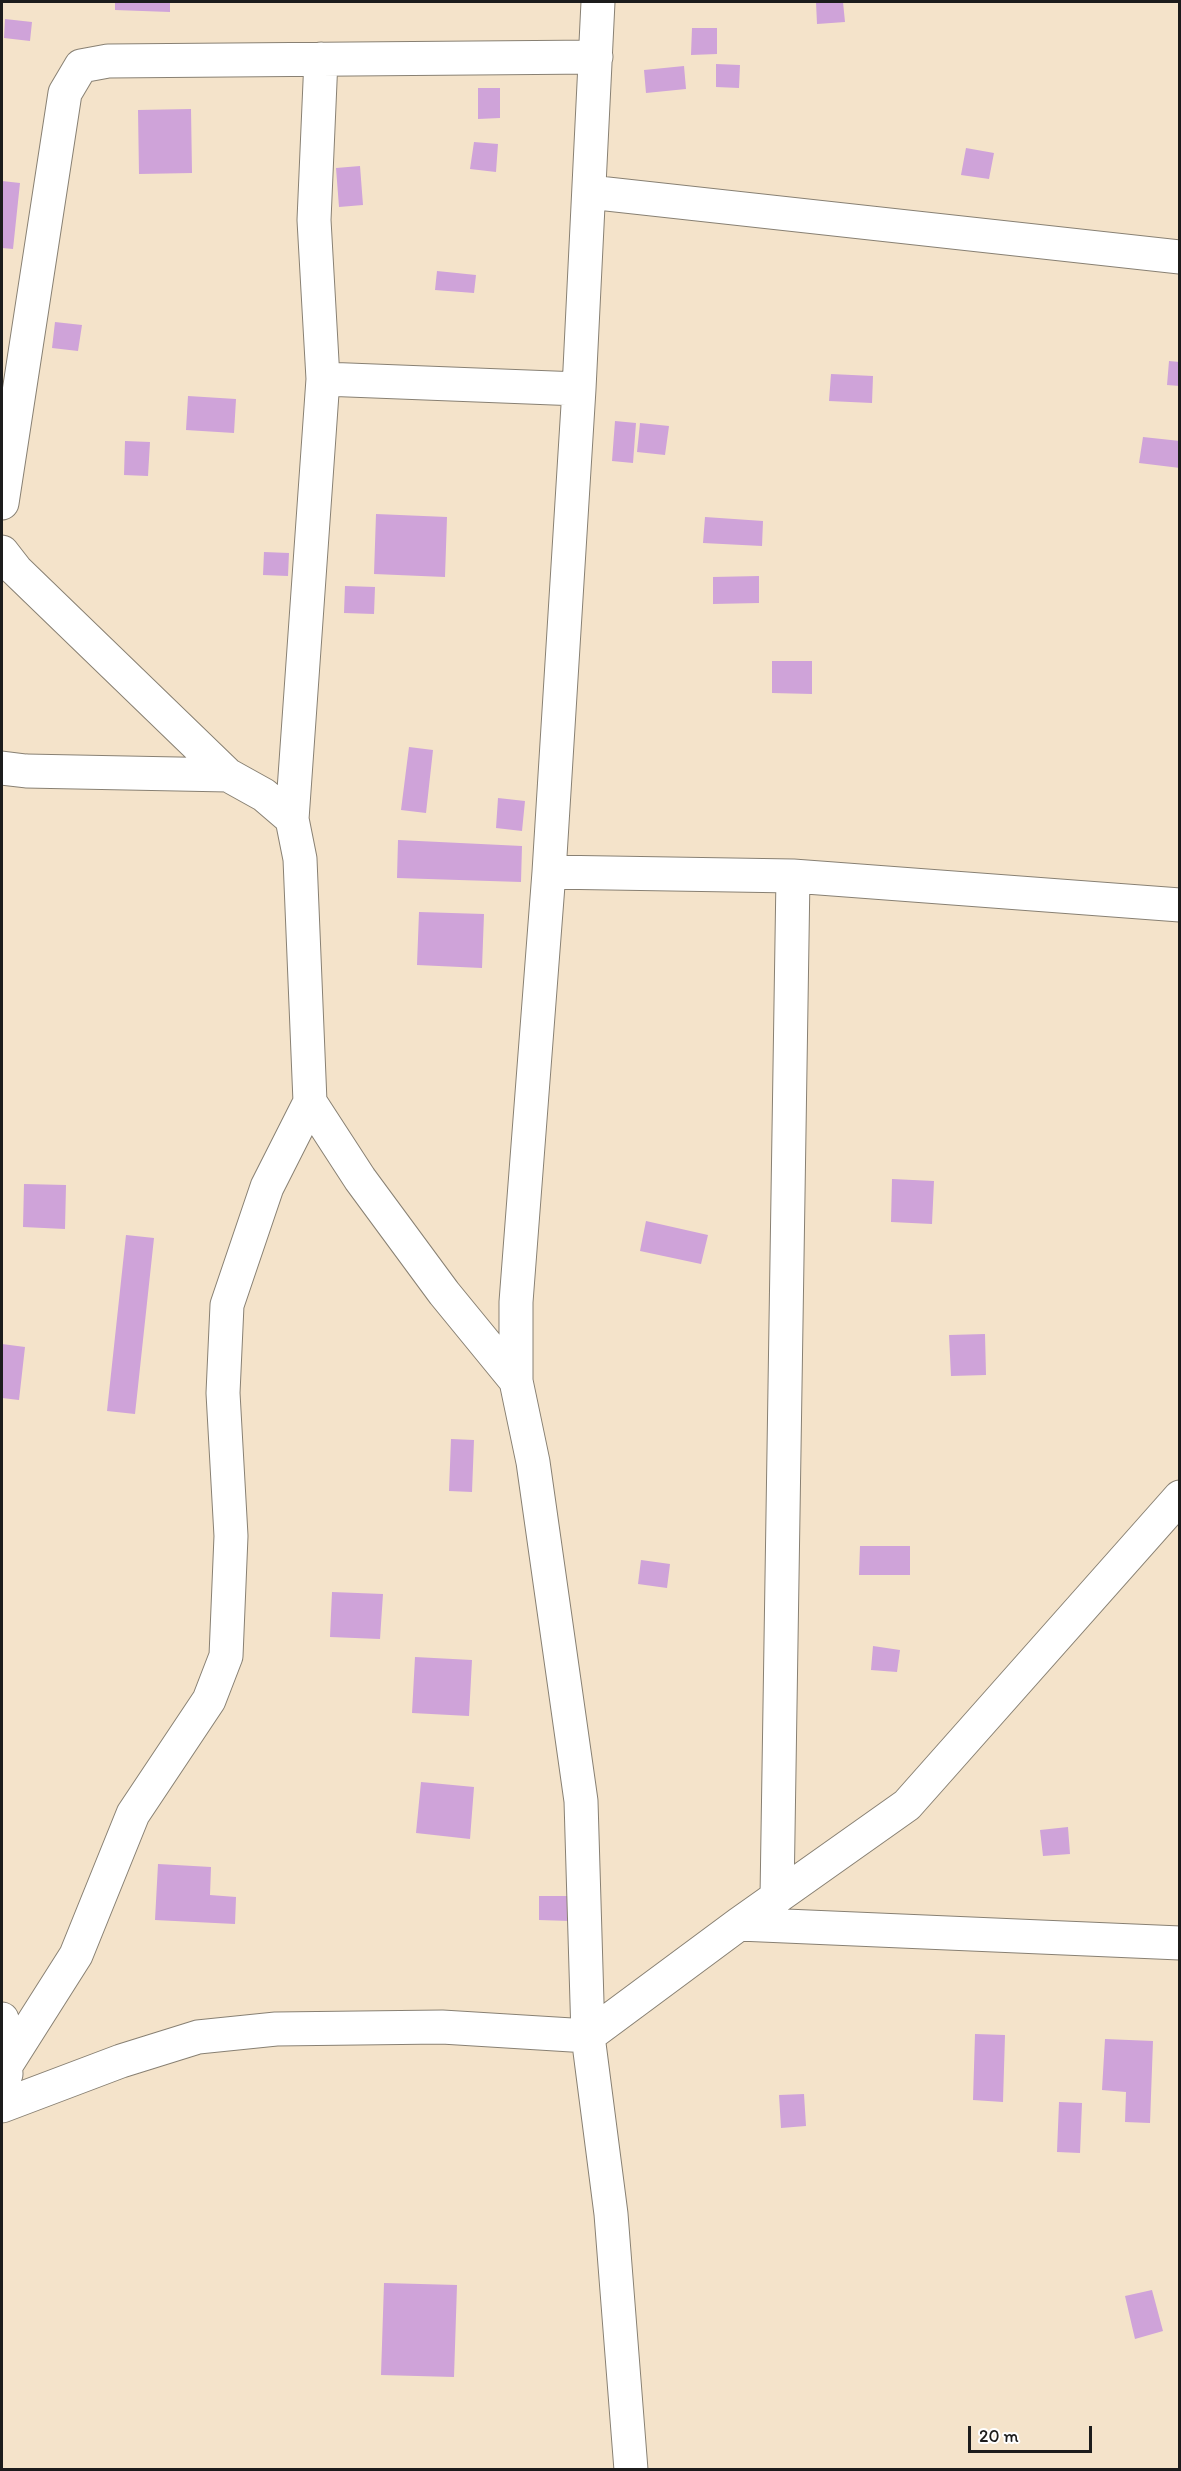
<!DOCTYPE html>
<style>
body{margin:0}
#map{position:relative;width:1181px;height:2471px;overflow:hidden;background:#f4e3ca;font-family:Itim,sans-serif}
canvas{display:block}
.frame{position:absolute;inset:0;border:3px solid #1c1c1c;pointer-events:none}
.scale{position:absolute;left:968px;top:2426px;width:124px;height:27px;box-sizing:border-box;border:3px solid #1c1c1c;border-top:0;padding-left:8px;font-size:18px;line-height:21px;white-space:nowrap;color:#1c1c1c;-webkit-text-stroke:4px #fff;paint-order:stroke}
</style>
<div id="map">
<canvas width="1181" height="2471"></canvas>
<div class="frame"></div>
<div class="scale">20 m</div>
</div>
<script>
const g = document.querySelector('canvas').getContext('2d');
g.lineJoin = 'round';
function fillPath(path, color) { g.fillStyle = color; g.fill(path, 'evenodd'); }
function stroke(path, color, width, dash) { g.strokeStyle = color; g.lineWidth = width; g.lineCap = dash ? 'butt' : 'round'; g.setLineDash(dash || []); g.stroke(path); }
fillPath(new Path2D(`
 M115 2H170V12L115 10Z
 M816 2H843L845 22 817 24Z
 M5 19 32 22 30 41 4 38Z
 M692 28H717V54L691 55Z
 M716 64 740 65 739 88 716 87Z
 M684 66 686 89 646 93 644 70Z
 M478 88H500V118L478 119Z
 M191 109 192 173 139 174 138 110Z
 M474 142 498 144 496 172 470 169Z
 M966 148 994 153 989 179 961 175Z
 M360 166 363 205 339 207 336 168Z
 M2 181 20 183 13 249 2 248Z
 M437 271 476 275 474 293 435 290Z
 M55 322 82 325 78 351 52 348Z
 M1169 361 1180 362V386L1167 385Z
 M831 374 873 376 872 403 829 401Z
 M188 396 236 399 234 433 186 430Z
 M615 421 636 423 633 463 612 461Z
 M640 423 669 426 665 455 637 452Z
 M1143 437 1180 441V468L1139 463Z
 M125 441 150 442 148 476 124 475Z
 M376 514 447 517 445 577 374 574Z
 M705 517 763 521 762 546 703 543Z
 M264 552 289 553 288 576 263 575Z
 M759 576V603L713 604V577Z
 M345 586 375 587 374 614 344 613Z
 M772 661H812V694L772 693Z
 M409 747 433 750 426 813 401 810Z
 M498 798 525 801 522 831 496 828Z
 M398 840 522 846 521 882 397 878Z
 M419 912 484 914 482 968 417 965Z
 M892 1179 934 1181 932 1224 891 1222Z
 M24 1184 66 1185 65 1229 23 1227Z
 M646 1221 708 1235 701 1264 640 1251Z
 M126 1235 154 1238 135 1414 107 1411Z
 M985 1334 986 1375 951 1376 949 1335Z
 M2 1344 25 1347 19 1400 2 1398Z
 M451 1439 474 1440 472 1492 449 1491Z
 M860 1546H910V1575H859Z
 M641 1560 670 1564 667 1588 638 1584Z
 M332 1592 383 1594 380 1639 330 1637Z
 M873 1646 900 1650 897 1672 871 1670Z
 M415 1657 472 1660 469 1716 412 1713Z
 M421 1782 474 1787 470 1839 416 1833Z
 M1068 1827 1070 1854 1043 1856 1040 1830Z
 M158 1864 211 1867 210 1895 236 1897 235 1924 155 1920Z
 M539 1896H570V1921L539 1920Z
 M975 2034 1005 2035 1003 2102 973 2100Z
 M1105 2039 1153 2041 1150 2123 1125 2122 1126 2092 1102 2090Z
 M804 2094 806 2126 781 2128 779 2095Z
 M1059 2102 1082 2103 1080 2153 1057 2152Z
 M384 2283 457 2285 454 2377 381 2375Z
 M1152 2290 1163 2331 1135 2339 1125 2296Z`), '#cfa3d9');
const minor = new Path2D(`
 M598 2 579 389 549 872 516 1302V1381L533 1462 581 1801 588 2036 611 2214 631 2470
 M589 192 1180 257
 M323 379 579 389
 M2 503 65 93 81 66 108 61 596 57
 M2 552 16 570 228 775 264 795 292 819 300 859 310 1102 360 1179 444 1293 516 1381
 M2 768 26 771 228 775
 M292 819 323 379 314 220 321 59
 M549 872 793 876 1180 905
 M777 1897 793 876
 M739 1924 1180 1943
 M2 2019 6 2074
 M5 2067 76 1955 133 1814 209 1700 226 1656 231 1536 223 1393 227 1305 267 1187 310 1102
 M2 2106 121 2061 198 2037 276 2029 442 2027 588 2036 739 1924 907 1805 1180 1497`);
stroke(minor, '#888073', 35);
stroke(minor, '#fff', 33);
</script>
